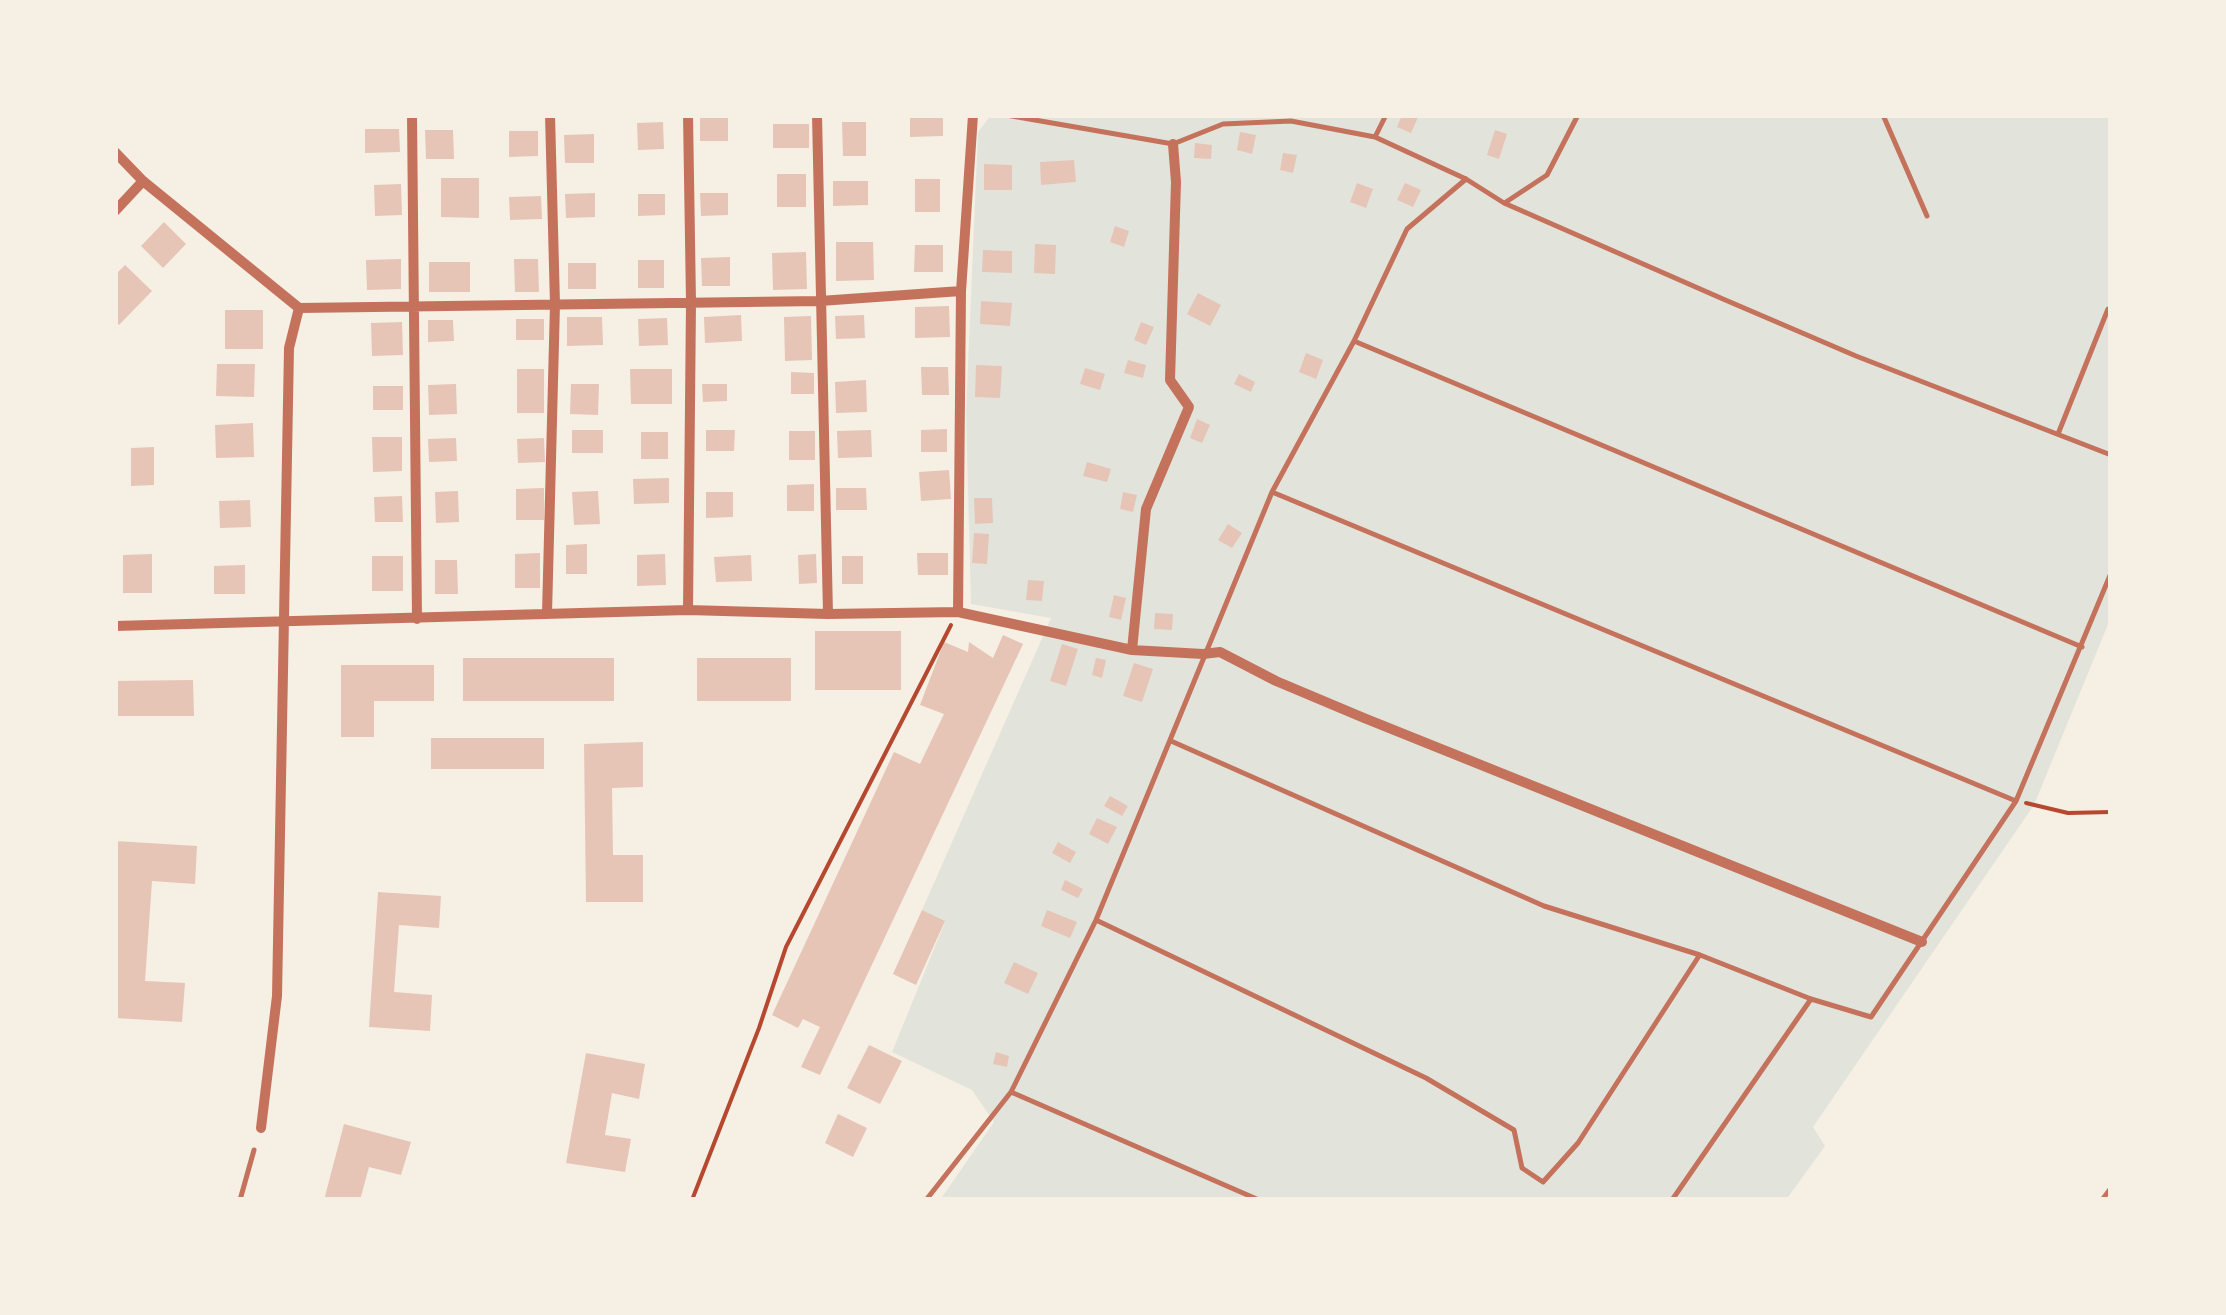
<!DOCTYPE html>
<style>
body{margin:0}
#map{position:relative;width:2226px;height:1315px;overflow:hidden;background:#f6efe4;font-family:"IBM Plex Sans",sans-serif}
canvas{display:block}
.frame{position:absolute;inset:0;border:118px solid #f6efe4;pointer-events:none}
</style>
<div id="map">
<canvas width="2226" height="1315"></canvas>
<div class="frame"></div>
</div>
<script>
const g = document.querySelector('canvas').getContext('2d');
g.lineJoin = 'round';
function fillPath(path, color) { g.fillStyle = color; g.fill(path, 'evenodd'); }
function stroke(path, color, width, dash) { g.strokeStyle = color; g.lineWidth = width; g.lineCap = dash ? 'butt' : 'round'; g.setLineDash(dash || []); g.stroke(path); }
fillPath(new Path2D(`
 M991 115H2111V617L2034 805 1813 1127 1825 1146 1786 1200H940L994 1122 972 1090 892 1052 945 922 922 910 1051 618 971 604 966 412 978 132Z`), '#e2e4dc');
fillPath(new Path2D(`
 M910 115H943V136L910 137Z
 M1402 115H1419L1411 133 1397 127Z
 M728 117V141H700V118Z
 M663 122 664 149 638 150 637 123Z
 M842 122H866V156H843Z
 M773 124H809V148H773Z
 M365 129H399L400 152 365 153Z
 M425 130H453L454 159H426Z
 M1495 130 1507 134 1499 159 1487 155Z
 M509 131H538V156L509 157Z
 M1240 132 1256 135 1252 154 1237 150Z
 M594 134V163H565L564 135Z
 M1195 143 1212 145 1211 159 1194 158Z
 M1283 153 1297 155 1293 173 1280 170Z
 M1074 160 1076 182 1041 185 1040 162Z
 M984 164 1012 165V190H984Z
 M777 174H806V207H777Z
 M441 178H479V218L441 217Z
 M915 179H940V212H915Z
 M833 181H868V205L833 206Z
 M1357 183 1373 189 1366 208 1350 202Z
 M1405 183 1421 190 1413 207 1397 200Z
 M401 184 402 215 375 216 374 185Z
 M595 193V217L566 218 565 194Z
 M700 193H728V215L701 216Z
 M638 194H665V215L638 216Z
 M541 196 542 219 510 220 509 197Z
 M164 222 186 244 163 268 141 246Z
 M1115 226 1129 231 1124 247 1110 242Z
 M836 242H873L874 280 836 281Z
 M1035 244 1056 245 1055 274 1034 273Z
 M915 245H943V272H914Z
 M983 250 1012 251V273L982 272Z
 M806 252 807 289 773 290 772 253Z
 M730 257V286H702L701 258Z
 M401 259V289L367 290 366 260Z
 M514 259H538L539 292H515Z
 M638 260H664V288H638Z
 M429 262H470V292H429Z
 M568 263H596V289H568Z
 M125 265 152 291 119 325 115 321V275Z
 M1198 293 1221 305 1210 326 1187 314Z
 M981 301 1012 303 1010 326 980 324Z
 M949 306 950 337 915 338V307Z
 M225 310H263V349H225Z
 M741 315 742 341 705 343 704 317Z
 M864 315 865 338 836 339 835 316Z
 M811 316 812 360 785 361 784 317Z
 M567 317H602L603 345 567 346Z
 M667 318 668 345 639 346 638 319Z
 M516 319H544V340H516Z
 M428 320H453L454 341 428 342Z
 M402 322 403 355 372 356 371 323Z
 M1141 322 1154 327 1146 345 1134 340Z
 M1306 353 1323 360 1316 379 1299 372Z
 M1128 360 1146 365 1143 378 1124 373Z
 M217 364H255L254 397 216 396Z
 M976 365 1002 366 1000 398 975 397Z
 M921 367H948L949 395H922Z
 M1085 368 1105 374 1100 390 1080 384Z
 M517 369H544V413H517Z
 M630 369H672V404H631Z
 M791 372 814 373V394H791Z
 M1239 374 1255 382 1251 392 1234 384Z
 M866 380 867 412 836 413 835 382Z
 M456 384 457 414 429 415 428 385Z
 M571 384H599L598 415 570 414Z
 M702 384H727V401L703 402Z
 M373 386H403V410H373Z
 M1197 419 1210 425 1202 443 1190 438Z
 M253 423 254 457 216 458 215 425Z
 M947 429V452H921V430Z
 M572 430H603V453H572Z
 M706 430H735L734 451H706Z
 M871 430 872 457 838 458 837 431Z
 M789 431H815V460H789Z
 M641 432H668V459H641Z
 M372 437H402V471L373 472Z
 M456 438 457 461 429 462 428 439Z
 M544 438 545 462 518 463 517 439Z
 M154 447V485L131 486V448Z
 M1087 462 1111 469 1107 482 1083 476Z
 M949 470 951 499 921 501 919 472Z
 M669 478V503L634 504 633 479Z
 M814 484V511H787V485Z
 M544 488V520H516V489Z
 M836 488H866L867 510H836Z
 M458 491 459 522 436 523 435 492Z
 M598 491 600 524 574 525 572 492Z
 M706 492H733V517L706 518Z
 M1123 492 1137 495 1133 512 1120 509Z
 M402 496 403 522H375L374 497Z
 M974 498H992L993 523 975 524Z
 M250 500 251 527 220 528 219 501Z
 M1228 524 1242 533 1232 548 1218 540Z
 M974 533 989 534 987 564 972 563Z
 M587 544V574H566V545Z
 M540 553V588H515V554Z
 M917 553H948V575H918Z
 M152 554V593H123V555Z
 M665 554 666 585 637 586V555Z
 M816 554 817 583 799 584 798 555Z
 M751 555 752 581 716 582 714 557Z
 M372 556H403V591H372Z
 M842 556H863V584H842Z
 M435 560H457L458 594H435Z
 M245 565V594H214V566Z
 M1028 580 1044 581 1042 601 1026 600Z
 M1114 595 1126 598 1121 620 1109 617Z
 M1155 613 1173 614 1172 630 1154 629Z
 M815 631H901V690H815Z
 M1003 635 1023 644 820 1075 801 1067 820 1027 803 1019 798 1028 772 1015 894 752 920 764 944 714 920 705 944 642 968 652 969 642 993 658Z
 M1062 644 1078 649 1066 686 1050 681Z
 M463 658H614V701H463Z
 M697 658H791V701H697Z
 M1096 658 1106 660 1102 678 1092 675Z
 M1134 663 1153 669 1142 702 1123 696Z
 M341 665H434V701H374V737H341Z
 M193 680 194 716H115V681Z
 M431 738H544V769H431Z
 M643 742V787L612 788 613 855H643V902H586L584 744Z
 M1110 796 1128 806 1122 816 1104 806Z
 M1097 818 1117 827 1108 844 1089 834Z
 M115 841 197 846 195 884 152 881 145 981 185 983 182 1022 115 1018Z
 M1058 842 1076 852 1070 863 1052 853Z
 M1065 880 1083 889 1078 898 1061 890Z
 M378 892 441 896 439 928 399 925 394 992 432 995 430 1031 369 1027Z
 M922 910 945 921 916 985 893 974Z
 M1047 910 1077 922 1070 938 1041 926Z
 M1014 962 1038 973 1028 994 1004 983Z
 M869 1045 902 1061 880 1104 847 1088Z
 M996 1052 1009 1056 1007 1067 993 1064Z
 M586 1053 645 1064 639 1099 612 1093 605 1135 631 1139 625 1172 566 1163Z
 M838 1114 867 1128 853 1157 825 1143Z
 M344 1124 411 1142 401 1175 369 1167 360 1200H324Z`), '#e6c5b7');
stroke(new Path2D(`
 M2026 803 2068 813 2111 812
 M692 1200 759 1028 786 947 951 625`), '#b5482f', 4);
stroke(new Path2D(`
 M1006 115 1173 144 1223 124 1291 121 1375 137 1466 179 1504 203 1723 299 1856 356 2111 455
 M1883 115 1927 216
 M1375 137 1386 115
 M1506 202 1547 175 1578 115
 M1354 341 2082 647
 M2058 434 2108 309
 M1272 492 2016 801
 M1171 741 1544 906 1700 955 1811 999 1871 1017 2016 801 2111 573
 M1096 920 1426 1078 1514 1130 1522 1168 1543 1182 1578 1143 1699 956
 M1011 1092 1259 1200
 M240 1200 254 1150
 M926 1200 1011 1092 1096 920 1272 492 1354 341 1407 229 1466 179
 M1672 1200 1811 999
 M2102 1200 2111 1188`), '#c5725c', 5);
stroke(new Path2D(`
 M412 115 417 619
 M817 115 828 614
 M115 152 143 181 299 308
 M115 211 143 181
 M299 308 820 301 961 291
 M688 610 691 302 688 115
 M958 612 961 291 973 115
 M547 614 555 304 550 115
 M115 626 688 610 828 614 958 612 1132 650 1203 654 1220 652 1276 681 1364 718 1922 942
 M1132 650 1146 509 1189 407 1170 380 1176 182 1173 144
 M261 1128 277 996 289 348 299 308`), '#c5725c', 10);
</script>
